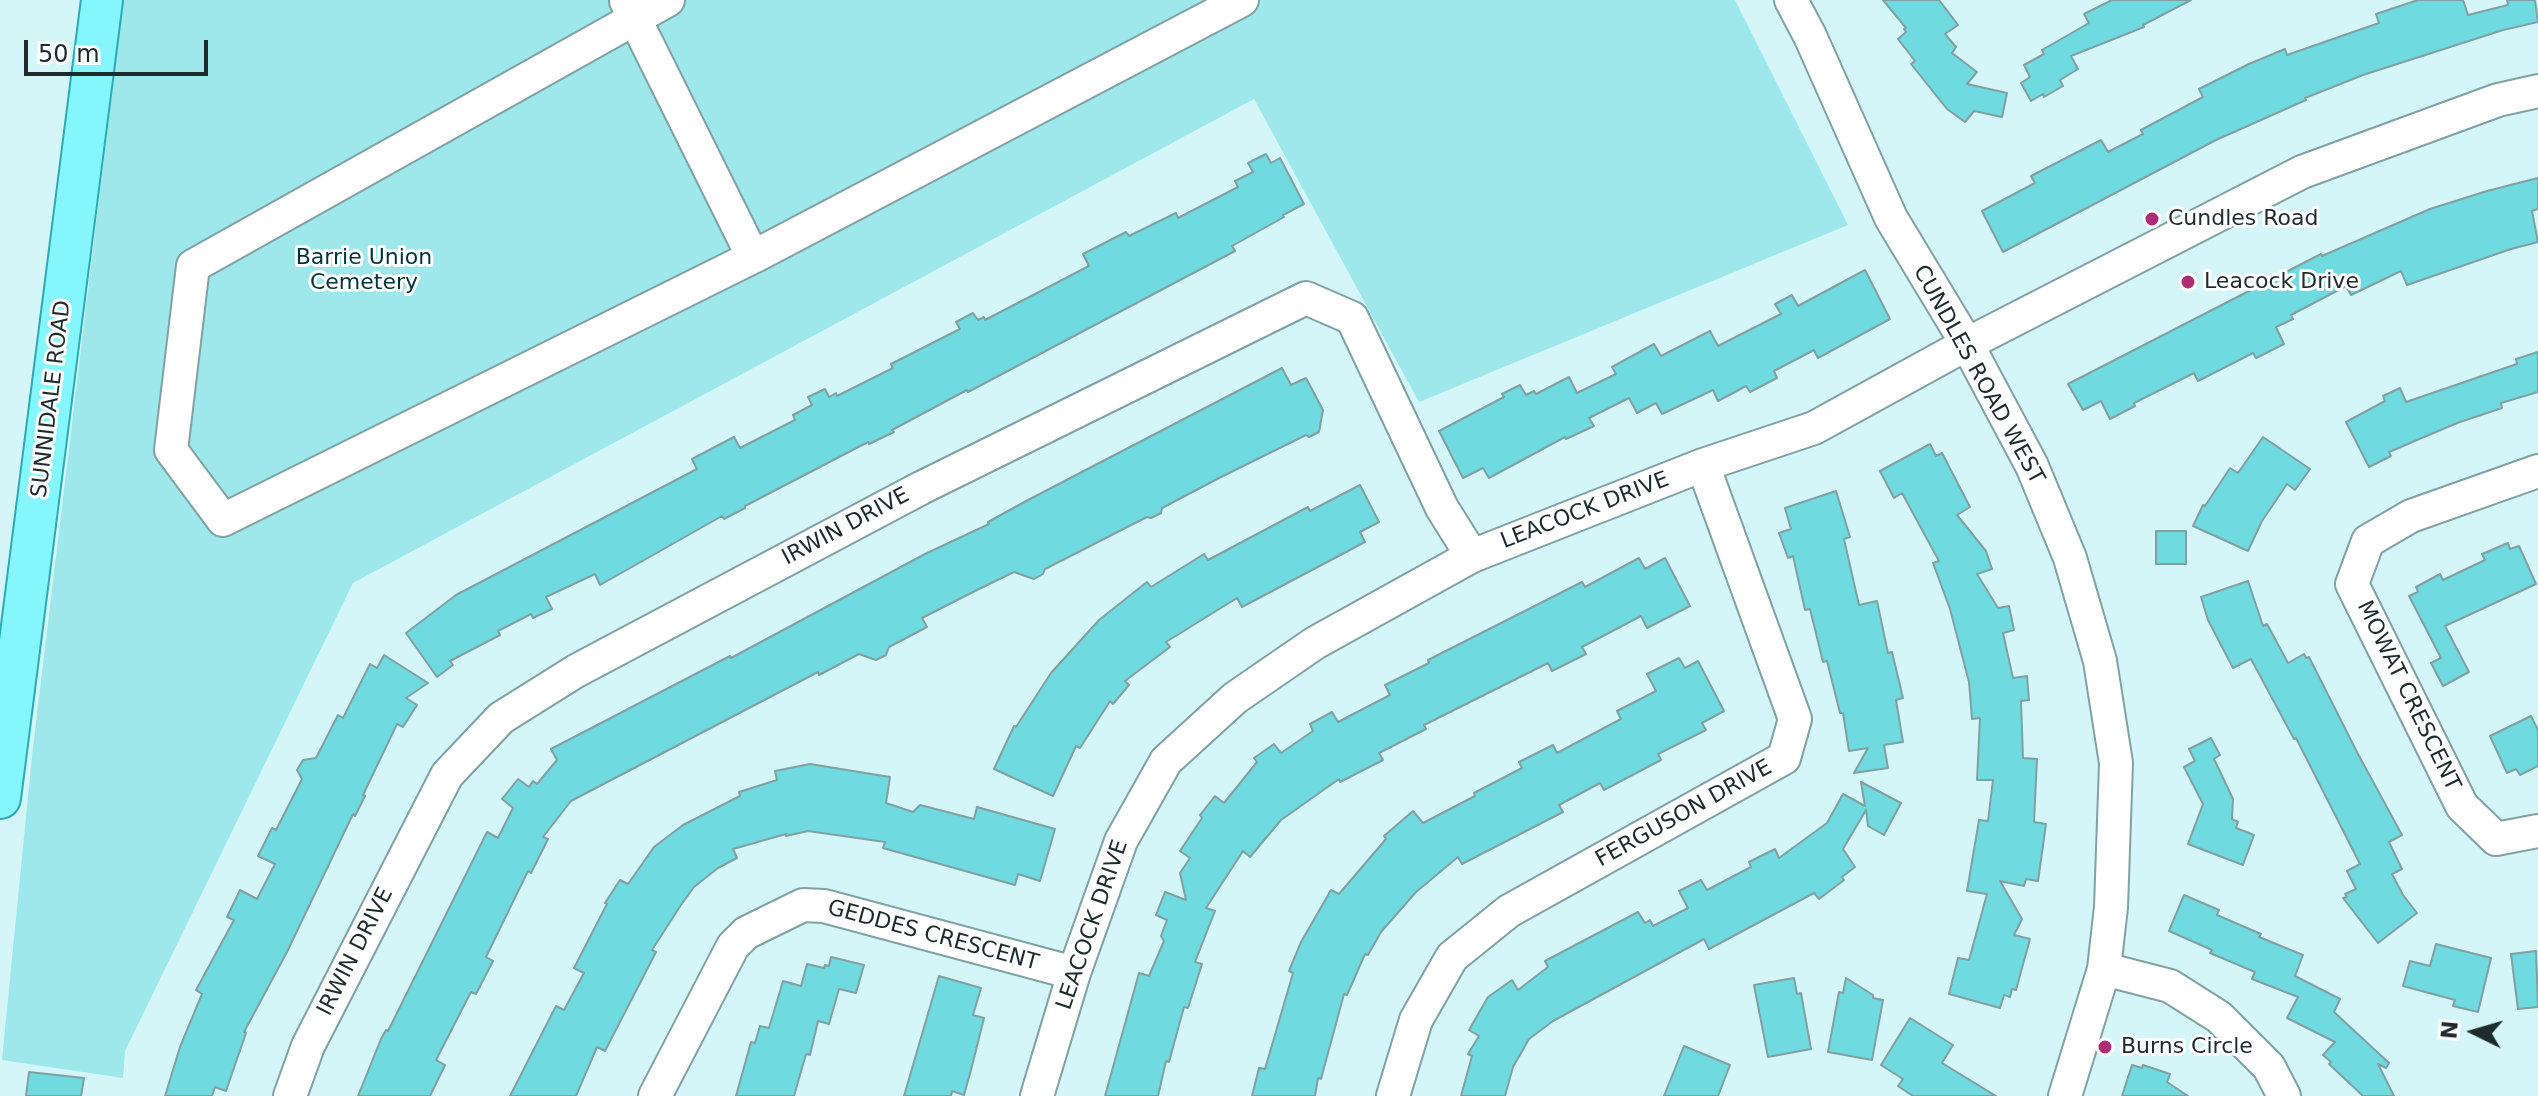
<!DOCTYPE html>
<style>
body{margin:0}
#map{position:relative;width:2538px;height:1096px;overflow:hidden;background:#d4f6f8;font-family:"DejaVu Sans",sans-serif}
canvas{display:block}
.north{position:absolute;left:2434px;top:992px;width:80px;height:80px;-webkit-text-stroke:6px #fff;paint-order:stroke;rotate:275deg;font-size:22px;font-weight:700;line-height:32px;text-align:center;color:#1e2b2c}
.north::after{content:'';display:block;margin:auto;width:28px;height:36px;background:#1e2b2c;clip-path:polygon(50% 0,100% 100%,50% 72%,0 100%)}
.scale{position:absolute;left:24px;top:40px;width:184px;height:36px;box-sizing:border-box;border:4px solid #1e2b2c;border-top:0;padding-left:10px;font-size:24px;line-height:28px;white-space:nowrap;color:#1e2b2c;-webkit-text-stroke:6px #fff;paint-order:stroke}
</style>
<div id="map">
<canvas width="2538" height="1096"></canvas>
<div class="north">N</div>
<div class="scale">50 m</div>
</div>
<script>
const g = document.querySelector('canvas').getContext('2d');
g.lineJoin = 'round';
function fillPath(path, color) { g.fillStyle = color; g.fill(path, 'evenodd'); }
function stroke(path, color, width, dash) { g.strokeStyle = color; g.lineWidth = width; g.lineCap = dash ? 'butt' : 'round'; g.setLineDash(dash || []); g.stroke(path); }
function write(font, color, halo, rows, align = 'center') {
  g.font = font + ' "DejaVu Sans",sans-serif'; g.lineWidth = 6; g.setLineDash([]); g.textBaseline = 'middle'; g.strokeStyle = halo; g.fillStyle = color; for (const [text, x, y, turn = 0] of rows) {
    g.save(); g.translate(x, y); g.rotate((+turn || 0) * Math.PI / 180); g.textAlign = isNaN(turn) ? turn : align; if (halo) g.strokeText(text, 0, 0); g.fillText(text, 0, 0); g.restore();
  }
}
fillPath(new Path2D(`
 M123 0H1735L1848 225 1419 402 1254 99 353 583 125 1051 123 1078 2 1060 32 756Z`), '#9ee7eb');
const building = new Path2D(`
 M1883 0H1939L1958 25 1945 34 1956 47 1952 53 1977 72 1967 84 2007 93 2002 117 1974 111 1965 122 1947 109 1911 64 1915 61 1898 39 1906 32 1904 29 1906 28Z
 M2112 0H2191L2143 25 2144 27 2071 56 2078 69 2060 80 2063 86 2044 97 2043 94 2031 101 2021 83 2030 77 2024 65 2044 54 2042 50 2089 23 2084 14Z
 M2418 0H2463L2468 15 2508 5 2507 0H2535L2538 22 2503 30 2363 75 2305 98 2306 100 2216 140 2003 252 1982 211 2035 183 2031 176 2101 140 2108 152 2143 134 2141 130 2203 97 2199 89 2249 64 2285 49 2287 55 2379 23 2376 14Z
 M1266 154 1271 163 1280 158 1304 204 1283 215 1284 217 1232 246 1235 251 968 392 967 390 892 430 894 432 869 444 868 442 745 506V508L724 519 722 516 600 585 595 574 546 597 552 609 533 618 531 614 498 631 500 635 450 661 453 665 437 677 406 633 456 595 697 469 692 459 734 437 740 448 795 420 793 415 812 405 808 397 825 389 829 397 836 393 837 396 893 368 891 364 960 329 956 322 973 313 978 320 984 317 985 320 1089 266 1083 254 1126 232 1129 236 1176 213 1178 218 1238 187 1235 181 1253 172 1248 163Z
 M2538 178V209L2532 211 2538 242 2511 249 2407 285 2401 271 2351 295 2346 286 2291 315 2293 319 2276 327 2284 344 2256 358 2253 353 2198 381 2194 373 2134 403 2135 406 2110 419 2101 401 2083 410 2068 384 2321 254 2322 256 2430 209 2487 191Z
 M1865 270 1890 319 1818 358 1814 350 1774 371 1777 378 1750 392 1746 386 1718 401 1713 390 1662 414 1656 403 1637 413 1629 398 1589 418 1594 426 1566 439 1565 437 1489 478 1483 468 1463 478 1439 431 1504 397 1502 394 1520 385 1526 395 1534 391 1536 394 1569 377 1577 393 1616 374 1612 367 1654 344 1661 356 1710 331 1718 346 1781 314 1775 304 1792 295 1798 306Z
 M2538 352V392L2501 403 2502 408 2457 423 2389 452 2391 456 2369 467 2346 422 2385 401 2383 396 2400 388 2406 402 2517 364 2516 359Z
 M1282 368 1291 385 1306 378 1323 410 1319 432 1309 437 1306 435 1221 477 1162 508 1161 513 1151 518 1147 517 1045 569 1043 574 1034 579 1014 572 977 590 922 618 927 627 889 647 886 655 876 660 859 654 819 675 818 672 571 801 543 837 548 839 531 873 528 871 486 957 493 961 476 994 471 992 436 1060 445 1065 430 1096H358L381 1039 386 1030 388 1031 487 832 498 838 513 808 502 799 518 779 529 787 533 781 537 784 557 760 551 749 730 656 731 658 925 554 989 524 988 522 1028 500Z
 M2263 437 2310 469 2295 490 2287 484 2262 521 2248 551 2193 526 2203 505 2205 506 2230 468 2238 473Z
 M1930 444 1936 456 1942 453 1970 507 1957 515 1986 551 1992 569 1977 574 1998 608 2009 606 2014 630 2003 633 2013 678 2027 676 2029 700 2021 701 2023 758 2037 759 2034 822 2046 824 2038 881 2026 879 2024 886 2000 881 2022 919 2014 935 2030 939 2016 990 2012 989 2010 997 2004 995 2000 1008 1949 994 1958 958 1969 960 1987 894 1967 891 1979 820 1988 821 1993 780H1977L1980 718 1972 719 1969 682 1950 609 1933 563 1939 561 1902 493 1894 498 1880 471Z
 M1360 485 1379 522 1360 532 1365 542 1242 607 1237 598 1166 642 1170 647 1125 681 1129 685 1113 704 1110 701 1080 748 1076 746 1053 796 994 769 1014 726 1016 727 1051 673 1099 620 1147 582 1151 587 1204 554 1208 560 1308 507 1310 511Z
 M1836 491 1850 537 1844 539 1859 605 1877 601 1888 653 1892 652 1903 698 1896 700 1903 742 1884 745 1888 768 1854 773 1868 748 1849 751 1843 713H1840L1827 661 1823 662 1810 609 1805 610 1793 556 1788 558 1779 533 1791 529 1785 508Z
 M2156 531H2186V564H2156Z
 M2508 543 2510 549 2519 546 2536 584 2445 626 2469 672 2443 686 2431 663 2441 658 2409 596 2418 592 2416 587 2440 574 2443 580 2485 560 2482 554Z
 M1639 558 1645 569 1665 558 1690 606 1647 628 1641 616 1582 647 1586 654 1552 671 1548 663 1424 725 1426 729 1379 753 1383 760 1340 782 1339 779 1281 820 1250 857 1243 851 1206 908 1215 911 1195 962 1202 964 1188 1008 1184 1007 1169 1062 1166 1061 1158 1096H1105L1139 973 1149 976 1164 941 1161 936 1167 920 1156 915 1165 892 1186 900 1180 873 1190 858 1180 851 1202 818 1200 815 1215 796 1224 803 1257 762 1254 758 1274 744 1281 753 1313 731 1310 724 1332 712 1338 722 1390 695 1385 685 1429 663 1428 660 1582 582 1585 587Z
 M2248 581 2263 626 2267 624 2288 663 2304 654 2306 658 2309 657 2358 754 2402 835 2389 842 2402 869 2392 874 2403 895 2417 913 2378 943 2343 898 2347 897 2345 894 2356 889 2347 871 2360 864 2296 738 2294 739 2251 659 2233 668 2208 620 2201 597Z
 M384 655 428 683 406 698 417 705 403 727 397 724 363 795 365 796 355 816 353 814 287 952 244 1032 246 1033 226 1091 215 1087 212 1096H165L180 1047 202 994 196 990 234 920 227 917 240 890 257 899 275 864 258 856 272 828 276 830 302 779 297 770 303 760 316 758 338 715 343 718 370 664 377 668Z
 M1679 658 1685 668 1698 661 1724 711 1702 723 1706 730 1658 754 1661 760 1604 790 1600 783 1559 805 1563 812 1462 864 1458 857 1416 892 1381 932 1368 955 1365 954 1347 995 1344 994 1321 1079 1318 1078 1315 1096H1252L1259 1068 1265 1069 1293 973 1289 971 1301 942 1331 890 1339 894 1386 839 1384 836 1413 811 1423 823 1475 796 1474 793 1522 768 1519 762 1553 745 1557 753 1621 719 1617 711 1656 691 1647 674Z
 M2531 716 2538 730V766L2520 775 2516 769 2507 773 2490 736Z
 M2211 738 2220 755 2214 759 2233 799 2232 819 2238 822 2236 828 2254 835 2243 865 2188 844 2203 804 2184 767 2195 761 2189 749Z
 M810 764 890 777 886 803 913 812 920 805 974 819 977 807 1055 829 1040 881 1018 874 1015 885 883 848 885 842 808 831 786 836V834L733 849 737 858 718 868 694 887 681 905 652 950 656 952 605 1051 597 1047 576 1096H510L556 1006 564 1010 584 973 574 968 607 904 605 903 620 880 628 884 654 847 683 825 740 796 739 792 777 780 775 771Z
 M1861 782 1901 803 1884 835 1868 826 1866 810 1843 849 1855 867 1842 877 1844 880 1819 899 1814 893 1709 949 1704 939 1553 1021 1529 1039 1513 1067 1505 1096H1461L1472 1056 1468 1054 1479 1036 1469 1030 1488 997 1512 980 1518 990 1548 967 1545 961 1638 912 1645 923 1650 920 1653 926 1688 908 1679 891 1701 880 1707 890 1751 867 1749 862 1775 849 1779 858 1827 823 1843 794 1865 806Z
 M2184 895 2219 910 2217 915 2261 934 2259 937 2303 955 2295 976 2340 999 2334 1012 2389 1063 2386 1068 2378 1064 2394 1096H2363L2329 1064 2331 1062 2323 1055 2335 1042 2287 1018 2298 997 2252 979 2255 972 2210 953 2212 950 2169 931Z
 M2436 944 2491 958 2478 1012 2453 1006 2455 1000 2403 986 2410 961 2430 966Z
 M2536 951 2538 1007 2518 1009 2511 954Z
 M831 957 864 965 856 993 839 989 829 1024 818 1021 810 1055 806 1054 794 1096H736L751 1042 755 1043 760 1026 769 1028 783 981 801 986 807 964 824 968 825 965 829 966Z
 M939 976 981 988 973 1015 984 1018 971 1070 964 1095 952 1091 951 1096H904Z
 M1794 978 1797 994 1801 993 1811 1049 1768 1057 1754 985Z
 M1846 978 1873 995V998L1883 1000 1872 1060 1828 1052 1839 992 1843 993Z
 M1910 1018 1953 1045 1942 1063 1996 1096H1913L1898 1086 1903 1079 1881 1065Z
 M1684 1046 1730 1065 1718 1096H1664Z
 M2132 1065 2142 1068 2143 1065 2170 1074 2167 1082 2188 1096H2122Z
 M29 1072 84 1078 81 1096H26Z`);
fillPath(building, '#6fdbe1');
stroke(building, '#80a0a2', 2);
const minor = new Path2D(`
 M668 0 193 266 171 450 223 520 753 257 1242 0
 M1791 0 1810 36 1891 218 1967 344 2032 466 2070 558 2100 661 2116 763 2111 907 2104 969 2065 1096
 M626 1 753 257
 M2538 471 2411 516 2368 541 2352 584 2462 806 2496 839 2538 831
 M2104 969 2170 986 2219 1017 2269 1067 2284 1096
 M290 1096 308 1046 447 775 501 718 576 671 921 488 1306 298 1352 318 1442 508 1472 556
 M655 1096 733 946 746 933 803 905 824 906 1074 973
 M1037 1096 1074 973 1121 841 1166 761 1235 698 1315 643 1472 556 1703 465 1814 428 1967 344 2302 172 2498 100 2538 91
 M1393 1096 1416 1020 1452 957 1509 911 1784 758 1795 719 1703 465`);
const major = new Path2D(`
 M0 798 102 0`);
stroke(minor, '#81a1a3', 36);
stroke(major, '#2cabb2', 44);
stroke(minor, '#fff', 32);
stroke(major, '#85f6fc', 40);
for (const [x, y, r, color] of [
 [2152,219,8,"#af2d76"],
 [2188,282,8,"#af2d76"],
 [2105,1047,8,"#af2d76"]
]) { const dot = new Path2D(); dot.arc(x, y, r, 0, 2 * Math.PI); g.fillStyle = color; g.fill(dot); stroke(dot, '#fff', 3); }
write('22px', '#1e2b2c', '#fff', [
 ["Cundles Road",2168,219],
 ["Leacock Drive",2204,282],
 ["Burns Circle",2121,1047]
], 'left');
write('22px', '#003538', '#fff', [
 ["Barrie Union",364,258],
 ["Cemetery",364,283]
]);
write('22px', '#1e2b2c', '#fff', [
 ["CUNDLES ROAD WEST",1978,375,61],
 ["SUNNIDALE ROAD",52,399,-83],
 ["LEACOCK DRIVE",1585,511,-21],
 ["IRWIN DRIVE",846,527,-28],
 ["MOWAT CRESCENT",2408,696,64],
 ["FERGUSON DRIVE",1684,814,-29],
 ["LEACOCK DRIVE",1093,925,-71],
 ["GEDDES CRESCENT",933,936,15],
 ["IRWIN DRIVE",356,952,-63]
]);
</script>
